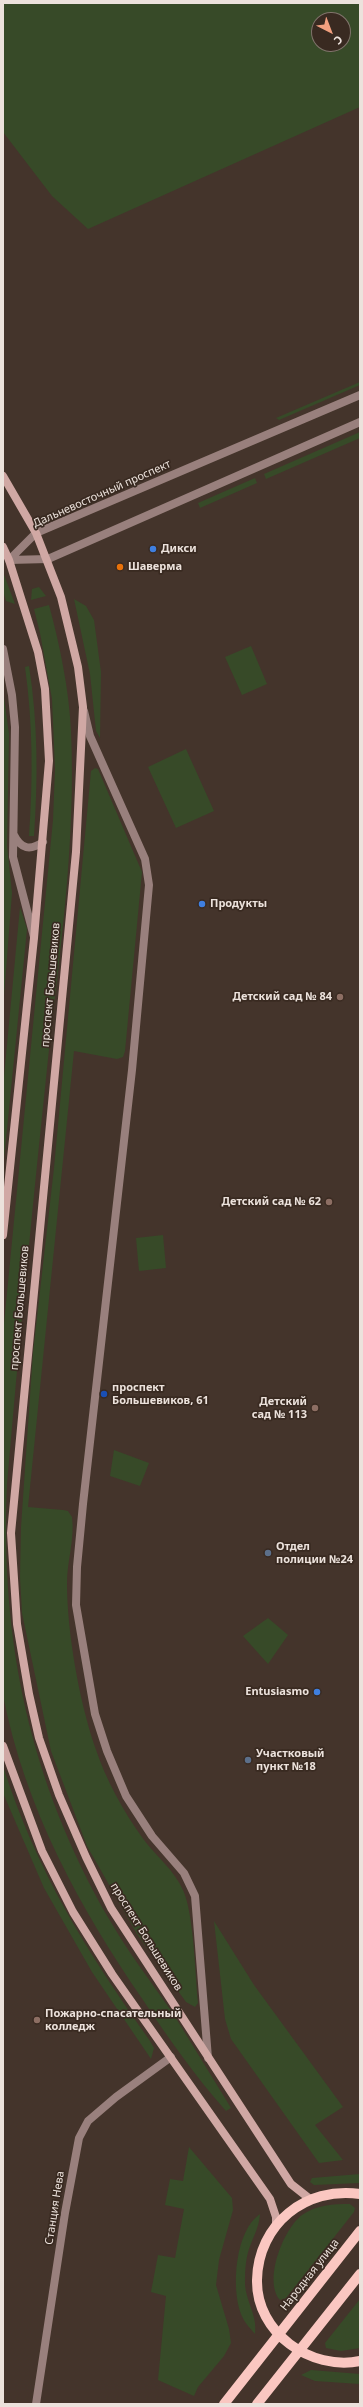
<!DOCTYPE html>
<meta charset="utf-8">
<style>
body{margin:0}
#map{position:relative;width:363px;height:2407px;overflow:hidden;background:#44342b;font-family:"Noto Sans",sans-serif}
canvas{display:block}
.frame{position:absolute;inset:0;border:4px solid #ece2dc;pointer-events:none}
.north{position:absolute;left:311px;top:12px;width:40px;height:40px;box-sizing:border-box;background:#392a21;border:1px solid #81746c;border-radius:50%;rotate:138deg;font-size:11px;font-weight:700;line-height:16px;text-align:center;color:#ece2dc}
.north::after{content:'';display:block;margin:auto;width:14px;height:18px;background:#f2a07f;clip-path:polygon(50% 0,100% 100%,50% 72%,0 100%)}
</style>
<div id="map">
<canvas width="363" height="2407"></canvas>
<div class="frame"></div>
<div class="north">С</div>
</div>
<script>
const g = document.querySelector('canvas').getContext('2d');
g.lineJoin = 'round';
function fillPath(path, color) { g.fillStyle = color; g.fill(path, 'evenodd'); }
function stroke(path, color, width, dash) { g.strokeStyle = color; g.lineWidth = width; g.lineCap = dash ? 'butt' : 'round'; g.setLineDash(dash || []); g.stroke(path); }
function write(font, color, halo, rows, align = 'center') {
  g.font = font + ' "Noto Sans",sans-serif'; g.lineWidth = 3.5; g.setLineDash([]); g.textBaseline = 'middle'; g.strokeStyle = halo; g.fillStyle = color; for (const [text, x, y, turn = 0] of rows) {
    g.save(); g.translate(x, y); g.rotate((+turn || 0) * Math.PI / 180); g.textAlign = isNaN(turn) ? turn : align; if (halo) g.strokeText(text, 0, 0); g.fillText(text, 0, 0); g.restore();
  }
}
fillPath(new Path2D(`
 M3 3H360V107L88 229 52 196 3 132ZM319 20H343V44H319Z
 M360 382V385L279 420 276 418Z
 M360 432V438L266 479 264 474Z
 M255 478 257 483 200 508 198 503Z
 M3 572 15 604 6 601 3 591Z
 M39 587 46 596 31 600 32 589Z
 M74 599 86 606 94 620 101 672 100 738 96 731 90 674Z
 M49 605C60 646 69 689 71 731 76 841 60 951 48 1059 33 1201 19 1342 7 1484 0 1642 30 1782 109 1919 128 1952 152 1983 174 2015 193 2046 212 2077 231 2108L226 2111C195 2076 169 2039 143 2000 79 1907 25 1808 3 1695V1334L53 820 55 769 52 699 40 633 34 609Z
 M251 646 267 684 242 695 225 657Z
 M29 666C38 723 38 779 34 836H29C33 779 33 724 25 667Z
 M3 690 9 734 7 846 12 893 3 1009Z
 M186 749 214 811 176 828 148 767Z
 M95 768 98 769 142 872 125 1051 123 1057 117 1059 74 1051 28 1507 63 1510 68 1511 72 1517C75 1538 67 1561 67 1583 67 1632 79 1700 95 1747 106 1780 123 1811 144 1840 157 1857 174 1870 183 1890 194 1914 195 1974 198 2003L195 2007 186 2002 137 1934 87 1846 51 1751 22 1613 20 1577 21 1527 33 1353 54 1168 91 771Z
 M20 907 27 929 3 1169V1087Z
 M163 1235 166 1268 139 1271 136 1238Z
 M114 1450 149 1463 140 1486 110 1476Z
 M268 1618 288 1635 268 1664 243 1636Z
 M3 1766C37 1873 86 1950 150 2041L154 2048 151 2059 92 1972 44 1888 3 1793Z
 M214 1921 254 1985 343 2107 315 2125 343 2160 319 2163 231 2039 225 2019Z
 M189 2147 232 2198 233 2210 219 2260 216 2285 229 2329 231 2343 224 2356 198 2387 194 2396 158 2380 166 2296 151 2292 158 2255 175 2258 184 2209 165 2205 170 2179 183 2181Z
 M360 2174V2183L314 2185 310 2182 312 2178Z
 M350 2204 355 2208 354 2212 286 2298 280 2300C263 2280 284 2228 302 2215 316 2205 333 2204 350 2204Z
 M260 2214C259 2228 253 2237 249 2249 246 2258 245 2270 245 2280 244 2299 258 2315 255 2334 249 2327 244 2322 241 2314 231 2288 235 2231 260 2214Z
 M360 2299V2348L341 2351 326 2348 325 2343Z
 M311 2370 360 2374V2384L315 2381 301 2375Z`), '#374a28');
stroke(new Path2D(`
 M3 649 12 695 15 727 13 857 34 937
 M84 711 90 736 145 859 149 885 132 1070 83 1504 77 1567 76 1605 95 1714 107 1751 126 1796 152 1836 184 1873 195 1896 208 2058
 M14 835C21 849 30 851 43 842
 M36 2404 65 2213 79 2138 88 2121 116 2097 171 2057`), '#99807d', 8);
stroke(new Path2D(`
 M9 560 36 533 360 395
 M9 560 48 559 360 422`), '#99807d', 8);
stroke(new Path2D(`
 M3 476 36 533 61 597 78 667 83 707 76 852 11 1533 17 1624 29 1694 39 1738 59 1795 86 1857 111 1908 291 2184 310 2199
 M3 547 9 560 38 652 45 689 49 761 34 938 3 1235
 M3 1746 42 1851 73 1912 112 1974 270 2199 276 2217V2226`), '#d0a8a4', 8);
stroke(new Path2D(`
 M360 2194C306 2186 258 2224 257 2280 256 2333 311 2371 360 2361
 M224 2404 360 2231
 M257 2404 360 2274`), '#fac7c1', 10);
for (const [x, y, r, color] of [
 [153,549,4,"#3f7fe0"],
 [120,567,4,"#e8710a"],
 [202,904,4,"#3f7fe0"],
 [340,997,4,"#8d6e63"],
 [329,1202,4,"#8d6e63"],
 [104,1394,4,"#1a4fb4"],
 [315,1408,4,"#8d6e63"],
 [268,1553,4,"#5c6f8a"],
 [317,1692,4,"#3f7fe0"],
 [248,1760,4,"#5c6f8a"],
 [37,2020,4,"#8d6e63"]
]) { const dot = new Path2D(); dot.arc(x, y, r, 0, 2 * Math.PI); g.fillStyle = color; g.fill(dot); stroke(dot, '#392a21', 1.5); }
write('11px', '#ece2dc', '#392a21', [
 ["Дальневосточный проспект",102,494,-24],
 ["проспект Большевиков",51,985,-85],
 ["проспект Большевиков",20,1308,-85],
 ["проспект Большевиков",146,1937,58],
 ["Станция Нева",55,2208,-81],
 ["Народная улица",310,2275,-52]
]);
write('bold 11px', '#ece2dc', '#392a21', [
 ["Дикси",161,549],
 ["Шаверма",128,567],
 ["Продукты",210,904],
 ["Детский сад № 84",332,997,"right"],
 ["Детский сад № 62",321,1202,"right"],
 ["проспект",112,1388],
 ["Большевиков, 61",112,1401],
 ["Детский",307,1402,"right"],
 ["сад № 113",307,1415,"right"],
 ["Отдел",276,1547],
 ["полиции №24",276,1560],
 ["Entusiasmo",309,1692,"right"],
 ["Участковый",256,1754],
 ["пункт №18",256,1767],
 ["Пожарно-спасательный",45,2014],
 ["колледж",45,2027]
], 'left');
</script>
